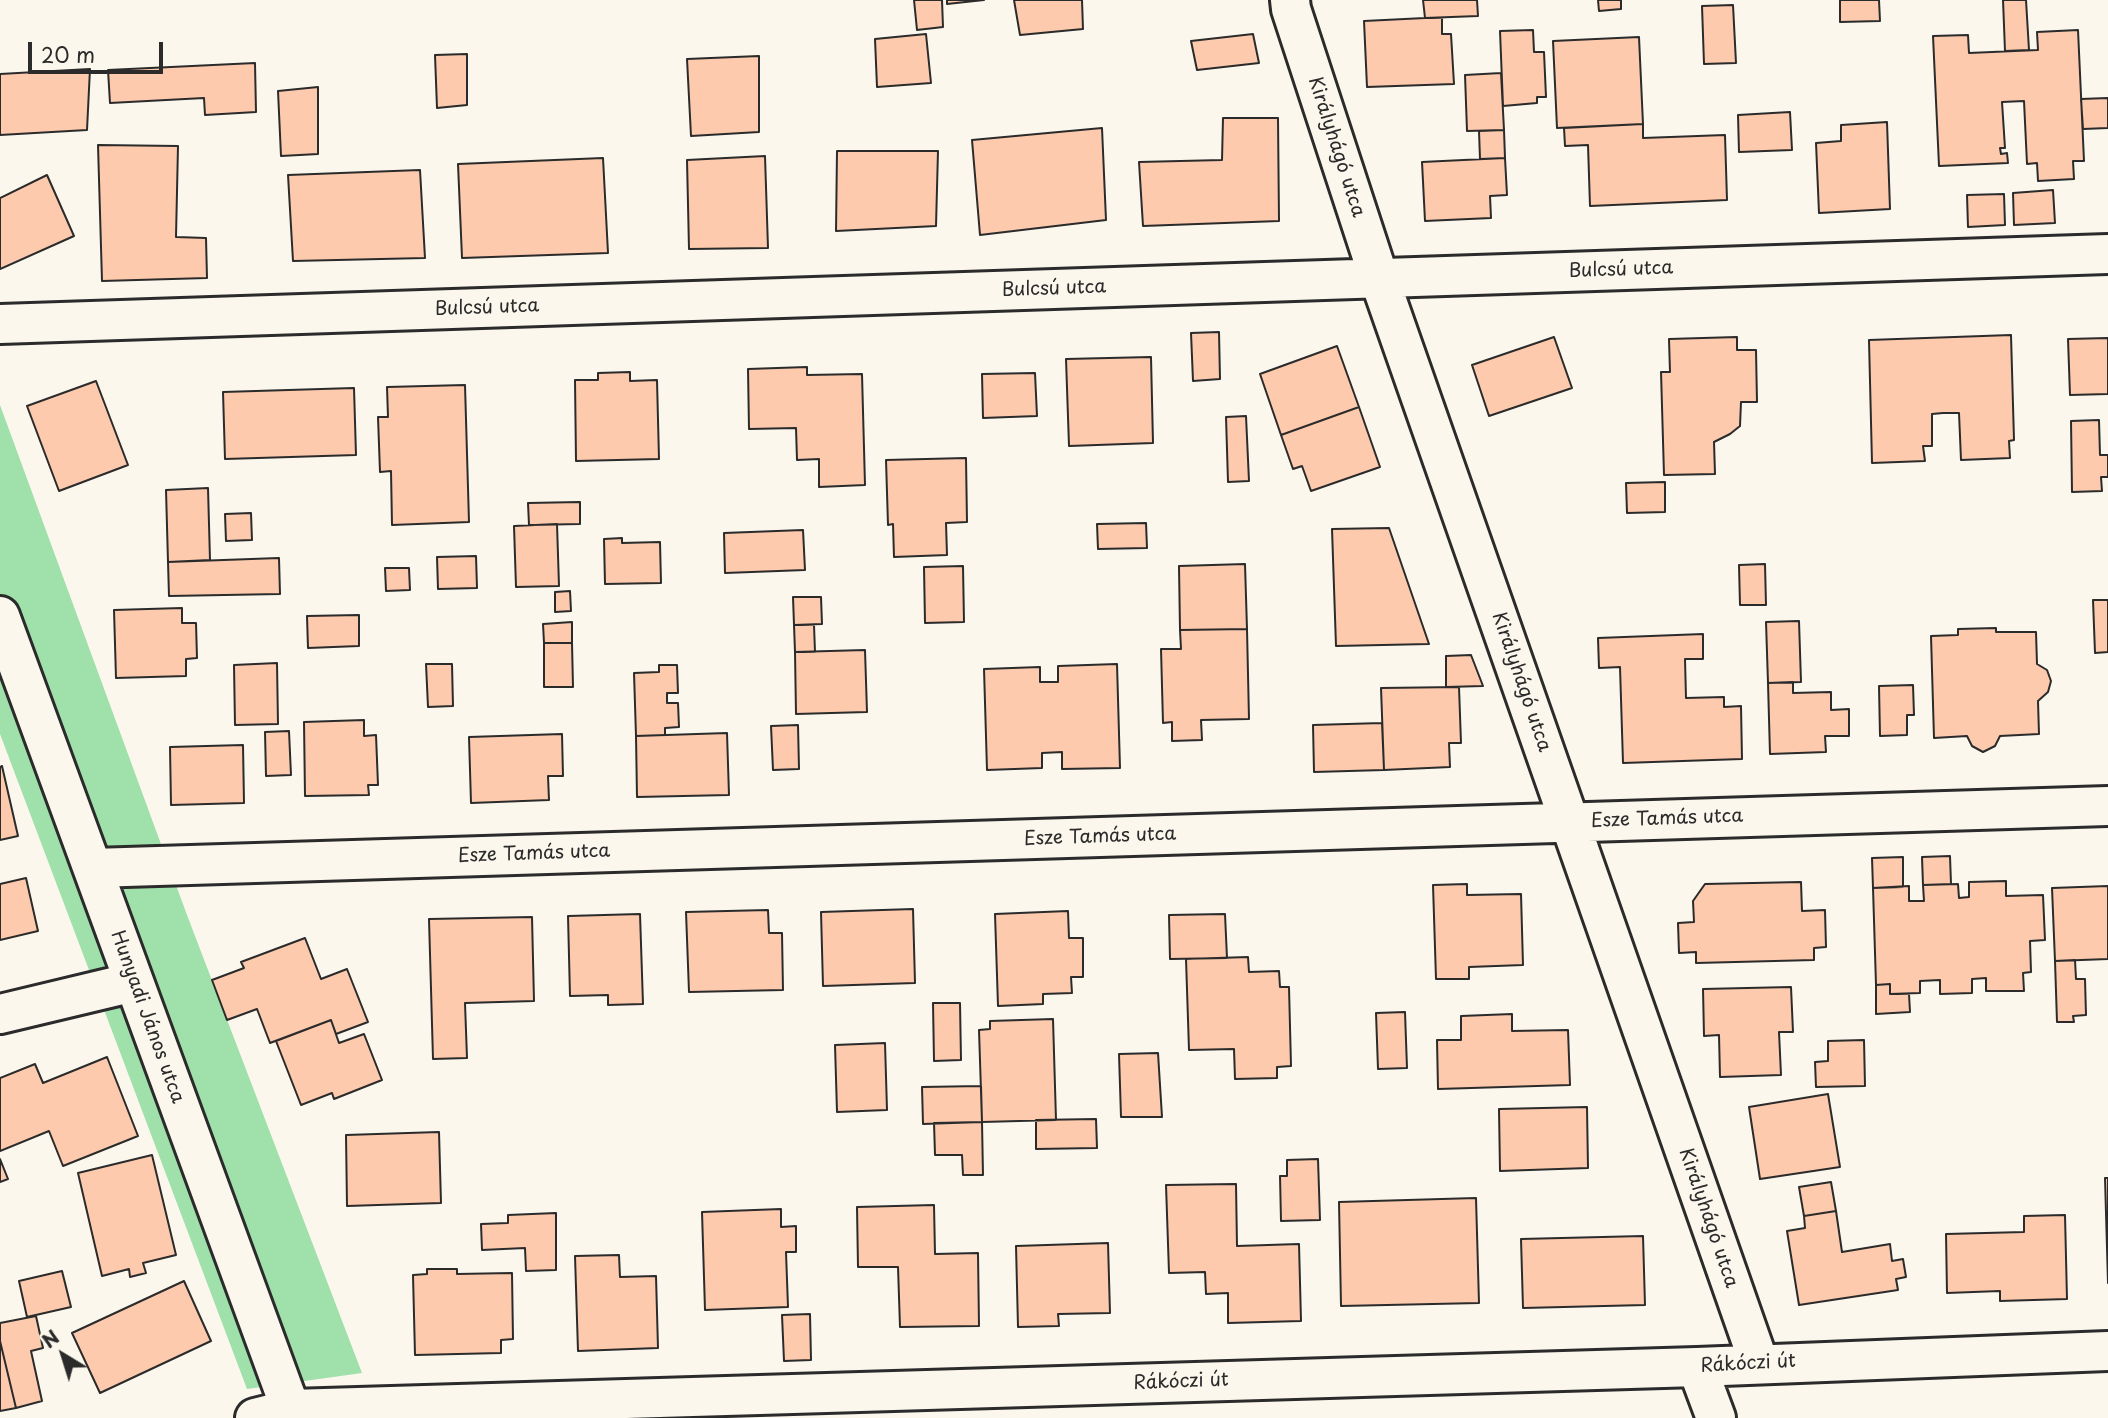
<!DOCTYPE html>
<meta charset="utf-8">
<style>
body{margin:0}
#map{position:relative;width:2108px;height:1418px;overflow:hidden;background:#fbf7ec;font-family:"Playpen Sans",sans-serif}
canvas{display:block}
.north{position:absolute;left:28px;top:1320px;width:70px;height:70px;-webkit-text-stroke:5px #fbf7ec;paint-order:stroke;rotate:322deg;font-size:19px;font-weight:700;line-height:28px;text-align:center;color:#2b2b2b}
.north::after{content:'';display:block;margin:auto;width:24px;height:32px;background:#2b2b2b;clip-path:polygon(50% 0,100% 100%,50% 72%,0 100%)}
.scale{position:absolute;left:28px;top:42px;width:135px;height:32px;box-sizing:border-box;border:4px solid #2b2b2b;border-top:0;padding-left:9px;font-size:21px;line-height:24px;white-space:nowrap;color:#2b2b2b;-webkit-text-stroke:5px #fbf7ec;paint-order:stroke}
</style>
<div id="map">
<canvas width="2108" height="1418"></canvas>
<div class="north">N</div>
<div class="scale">20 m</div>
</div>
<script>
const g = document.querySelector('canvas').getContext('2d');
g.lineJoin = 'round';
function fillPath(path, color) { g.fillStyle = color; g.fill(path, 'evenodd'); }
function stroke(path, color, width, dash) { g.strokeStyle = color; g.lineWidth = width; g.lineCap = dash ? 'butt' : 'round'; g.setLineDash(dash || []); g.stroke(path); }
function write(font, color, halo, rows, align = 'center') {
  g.font = font + ' "Playpen Sans",sans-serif'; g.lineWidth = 7; g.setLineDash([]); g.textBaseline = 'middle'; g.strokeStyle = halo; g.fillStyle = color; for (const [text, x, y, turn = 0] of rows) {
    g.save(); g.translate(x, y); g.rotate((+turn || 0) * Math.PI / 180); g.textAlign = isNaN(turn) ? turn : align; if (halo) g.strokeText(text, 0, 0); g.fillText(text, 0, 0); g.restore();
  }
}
fillPath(new Path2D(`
 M0 405 187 915 362 1373 247 1389 0 734Z`), '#a0e1ab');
const building = new Path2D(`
 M914 0H942L943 27 917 30Z
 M947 0H984L947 4Z
 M1014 0H1082L1083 29 1020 35Z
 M1423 0H1477L1478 16 1425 18Z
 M1598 0H1621V9L1599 11Z
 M1840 0H1879L1880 21 1840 22Z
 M2003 0H2026L2029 50 2005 51Z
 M1733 5 1736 63 1704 64 1702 6Z
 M1425 18H1442V34H1451L1454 84 1367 87 1364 21Z
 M1533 30 1534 52H1544L1546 97H1537V103L1503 106 1500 31Z
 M2078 30 2084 161H2073L2074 179 2038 181 2037 163 2027 164 2024 101 2002 102 2005 148H2000L2001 154 2007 153 2008 163 1939 166 1933 36 1968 35 1969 53 2038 50 2037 32Z
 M926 34 931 83 877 87 875 39Z
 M1253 34 1259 63 1197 70 1191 41Z
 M1639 37 1643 124 1557 128 1553 41Z
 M467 54V105L437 108 435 55Z
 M759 56V132L691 136 687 59Z
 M255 63 256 112 205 115 204 98 110 103 108 70Z
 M90 69 87 130 0 135V74Z
 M1501 73 1504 130 1467 131 1465 75Z
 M318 87V154L281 156 278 91Z
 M2108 98V128L2083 129 2081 99Z
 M1790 112 1792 150 1739 152 1738 115Z
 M1223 118H1278L1279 221 1143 226 1139 162 1222 160Z
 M1887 122 1890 209 1819 213 1816 143 1841 141V125Z
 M1643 124V138L1725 135 1727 200 1590 206 1588 145 1565 146 1564 128Z
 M1102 128 1106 220 980 235 972 140Z
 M1504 130 1505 158 1480 159 1479 131Z
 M98 145 178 146 176 237 206 238 207 278 102 281Z
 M837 151H938L936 226 836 231Z
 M765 156 768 248 689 249 687 160Z
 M603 158 608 253 462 258 458 164Z
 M1505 158 1507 195 1490 196 1491 218 1425 221 1422 162Z
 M420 170 425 258 293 261 288 175Z
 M47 175 74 236 0 269V198Z
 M2053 190 2055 223 2014 225 2013 193Z
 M2004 194 2005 225 1968 227 1967 195Z
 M1219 332 1220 379 1193 381 1191 333Z
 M2011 335 2014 440 2009 441 2010 458 1961 460 1959 413H1943L1932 414V446H1923L1925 461 1872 463 1869 340Z
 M1554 337 1572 388 1489 416 1472 365Z
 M1737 337V350H1756L1757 402H1741L1740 426 1730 434 1714 442 1715 474 1664 475 1661 372H1670L1669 339Z
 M2108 338V394L2070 395 2068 339Z
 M1337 346 1359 407 1281 435 1260 374Z
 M1151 357 1153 443 1069 446 1066 359Z
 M807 367V375L862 374 865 485 819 487V459L797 460 796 428 749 429 748 369Z
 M630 372V381L657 380 659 459 576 461 575 380H598V373Z
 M1035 373 1037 416 983 418 982 374Z
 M96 381 128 465 59 491 27 406Z
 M465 385 469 522 392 525 391 471 380 472 378 417H388L387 387Z
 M354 388 356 455 225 459 223 392Z
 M1359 407 1380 467 1311 491 1302 466 1293 469 1281 435Z
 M1246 416 1249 481 1228 482 1226 417Z
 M2099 420 2100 455H2108V477H2101L2102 491 2072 492 2071 421Z
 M966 458 967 522 946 523 947 555 894 557 893 524 888 525 886 460Z
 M1665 482V512L1627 513 1626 483Z
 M208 488 210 560 168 562 166 490Z
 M580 502V524L529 525 528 503Z
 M251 513 252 540 226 541 225 514Z
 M1146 523 1147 548 1098 549 1097 524Z
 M557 524 559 586 516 587 514 526Z
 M1389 528 1429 644 1336 646 1332 529Z
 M803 530 805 570 725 573 724 533Z
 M622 538V543L660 542 661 583 605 584 604 539Z
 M476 556 477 588 438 589 437 557Z
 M279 558 280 594 169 596 168 562Z
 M1245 564 1247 629 1180 630 1179 566Z
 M1765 564 1766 605H1740L1739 565Z
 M963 566 964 622 925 623 924 567Z
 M385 568H409L410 590 386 591Z
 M570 591 571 611 555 612V592Z
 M793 597H821L822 624 794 625Z
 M2093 600H2108V652L2095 653Z
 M182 608V623H196L197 658 186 659V676L116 678 114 610Z
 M359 615V646L308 648 307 616Z
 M1799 621 1801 682 1768 683 1766 622Z
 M572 622V643H544L543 624Z
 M794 625H814L815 652H795Z
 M1996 628V632H2036L2037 664 2047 670 2051 681 2048 692 2038 701 2039 734 2000 736 1995 746 1983 752 1972 746 1967 736 1934 738 1931 636 1958 635V629Z
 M1247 629 1249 719 1201 720 1202 740 1172 741V722L1163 723 1161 649H1181L1180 630Z
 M1703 634V659H1685L1686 698 1724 697V707L1741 706 1742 759 1623 763 1620 667 1599 668 1598 638Z
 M544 643H572L573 687H544Z
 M865 650 867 712 796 714 795 652Z
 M1471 655 1483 686 1446 687V656Z
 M277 663 278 724 235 725 234 665Z
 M426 664H452L453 706 428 707Z
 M1117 664 1120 768 1062 769V752L1042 753V768L987 770 984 669 1040 667V682H1058V666Z
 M659 665H677L678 693H667V703H678L679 727 665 728V735L636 736 634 673 659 672Z
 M1793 682V693L1831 692V710L1849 709V736H1825L1826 752 1770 754 1768 683Z
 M1913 685 1914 715H1907V735L1880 736 1879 686Z
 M1459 687 1461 743H1449L1450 767 1384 770 1381 688Z
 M364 720V736L376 735 378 785H368L369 795 305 796 304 722Z
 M1382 723 1384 770 1314 772 1313 725Z
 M798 725 799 769 773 770 771 726Z
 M289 731 291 775 266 776 265 732Z
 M727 733 729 795 637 797 636 736Z
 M562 734 563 776H548L549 800 471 803 469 737Z
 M243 745 244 803 171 805 170 747Z
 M2 766 18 836 0 840V767Z
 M1950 856 1951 884 1923 885 1922 857Z
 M1903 857V887L1873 888 1872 858Z
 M26 878 38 931 0 940V884Z
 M2006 881V896L2043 895 2045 940 2030 941 2031 972 2023 973 2024 991H1986V978L1972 979V993L1940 994V980L1920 981V993L1890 994V984L1876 985 1873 888 1909 886V901H1924L1923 885 1958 884 1959 898 1969 897V882Z
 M1801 882 1802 911 1825 910 1826 947 1814 948V960L1696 963V952L1679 953 1678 923 1694 922 1693 901 1705 884Z
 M1467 884V895L1521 894 1523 965 1469 967V979H1436L1433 885Z
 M2108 886V959L2055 961 2052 888Z
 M913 909 915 983 823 986 821 912Z
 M768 910 769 933H782L783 990 689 992 686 912Z
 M1068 911 1069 938H1083V977H1071L1072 993 1043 994V1004L998 1006 995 914Z
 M640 914 643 1004 608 1005V995L570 996 568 916Z
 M1225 914 1227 958 1170 959 1169 915Z
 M532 917 534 1001 465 1003 467 1058 433 1059 429 919Z
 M305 938 321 979 347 969 368 1022 336 1034 331 1020 270 1043 257 1009 227 1020 212 980 244 968 241 962Z
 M1248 957 1249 972 1279 971 1280 987H1289L1291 1066 1277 1067V1078L1235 1079 1234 1049 1189 1050 1186 959Z
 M2075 960 2076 979H2085L2086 1015 2073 1016 2074 1022H2057L2055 961Z
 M1890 984V994H1909L1910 1012 1876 1014V985Z
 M1791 987 1793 1032H1779L1781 1075 1720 1077 1719 1035 1704 1036 1703 989Z
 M933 1003H960L961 1060 934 1061Z
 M1405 1012 1407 1068 1378 1069 1376 1013Z
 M1512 1014V1031L1568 1030 1570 1085 1438 1089 1437 1040H1461V1016Z
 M1053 1019 1056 1120 982 1122 979 1030 990 1029V1021Z
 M331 1020 339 1043 364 1034 382 1080 334 1099 332 1093 301 1105 276 1041Z
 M1864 1040 1865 1086 1816 1087 1815 1062 1828 1061V1041Z
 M885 1043 887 1110 837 1112 835 1045Z
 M1158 1053 1162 1117H1121L1119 1054Z
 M107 1057 138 1136 63 1166 49 1131 0 1151V1078L35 1064 43 1083Z
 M981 1086 982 1122 923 1124 922 1087Z
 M1828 1094 1840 1167 1760 1179 1749 1107Z
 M1587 1107 1588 1168 1500 1171 1499 1109Z
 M1096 1119 1097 1148 1036 1149V1120Z
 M982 1122 983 1175H963L962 1155H935L934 1123Z
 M439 1132 441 1203 347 1206 346 1135Z
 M152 1155 176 1255 143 1263 146 1273 130 1277 129 1269 102 1276 78 1173Z
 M0 1159 8 1179 0 1182Z
 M1318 1159 1320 1220 1281 1221 1280 1176H1287V1160Z
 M2105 1178H2108V1283Z
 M1831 1182 1836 1211 1804 1216 1799 1187Z
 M1236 1184 1237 1246 1299 1244 1301 1321 1228 1323V1293L1206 1294 1205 1272 1169 1273 1166 1185Z
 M1476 1198 1479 1303 1341 1306 1339 1202Z
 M934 1205 935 1254 978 1253 979 1326 900 1327 898 1267H858L857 1207Z
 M781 1209V1227L796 1226V1252H786L788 1307 705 1310 702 1212Z
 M1836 1211 1842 1252 1890 1244 1892 1261 1903 1259 1906 1277 1896 1279 1898 1290 1799 1305 1787 1231 1805 1228 1804 1216Z
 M556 1213V1270L526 1271 525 1248 482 1250 481 1224 508 1223V1215Z
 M2065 1215 2067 1299 2000 1301V1291L1947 1293 1946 1234 2024 1232V1216Z
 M1643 1236 1645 1305 1523 1308 1521 1239Z
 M1108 1243 1110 1313 1058 1314 1059 1326 1018 1327 1016 1246Z
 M619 1255 620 1277 656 1276 658 1348 578 1351 575 1256Z
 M427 1269H457V1274L512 1273 513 1339 501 1340V1353L415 1355 413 1275 427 1274Z
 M62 1271 71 1307 27 1317 19 1281Z
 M184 1281 211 1341 100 1393 72 1333Z
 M810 1314 811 1360 784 1361 782 1315Z
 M36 1316 43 1348 31 1351 42 1401 16 1408 0 1341V1323Z
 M0 1341 16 1408 0 1411Z`);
fillPath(building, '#fdcaad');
stroke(building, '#2b2b2b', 2);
const minor = new Path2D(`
 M1290 0 1291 9 1379 278 1759 1363
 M0 324 2108 254
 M0 616 294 1418
 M93 868 2108 806
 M0 1014 134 982
 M1697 1367 1716 1418
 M255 1418 291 1409 1697 1367 2108 1351`);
stroke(minor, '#2b2b2b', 44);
stroke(minor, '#fbf7ec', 38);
write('19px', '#2b2b2b', '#fbf7ec', [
 ["Királyhágó utca",1336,147,72],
 ["Bulcsú utca",1621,270,-2],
 ["Bulcsú utca",1054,289,-2],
 ["Bulcsú utca",487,308,-2],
 ["Királyhágó utca",1521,682,71],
 ["Esze Tamás utca",1667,819,-2],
 ["Esze Tamás utca",1100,837,-2],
 ["Esze Tamás utca",534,854,-2],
 ["Hunyadi János utca",147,1017,70],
 ["Királyhágó utca",1708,1218,71],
 ["Rákóczi út",1748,1364,-3],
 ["Rákóczi út",1181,1382,-2]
]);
</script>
